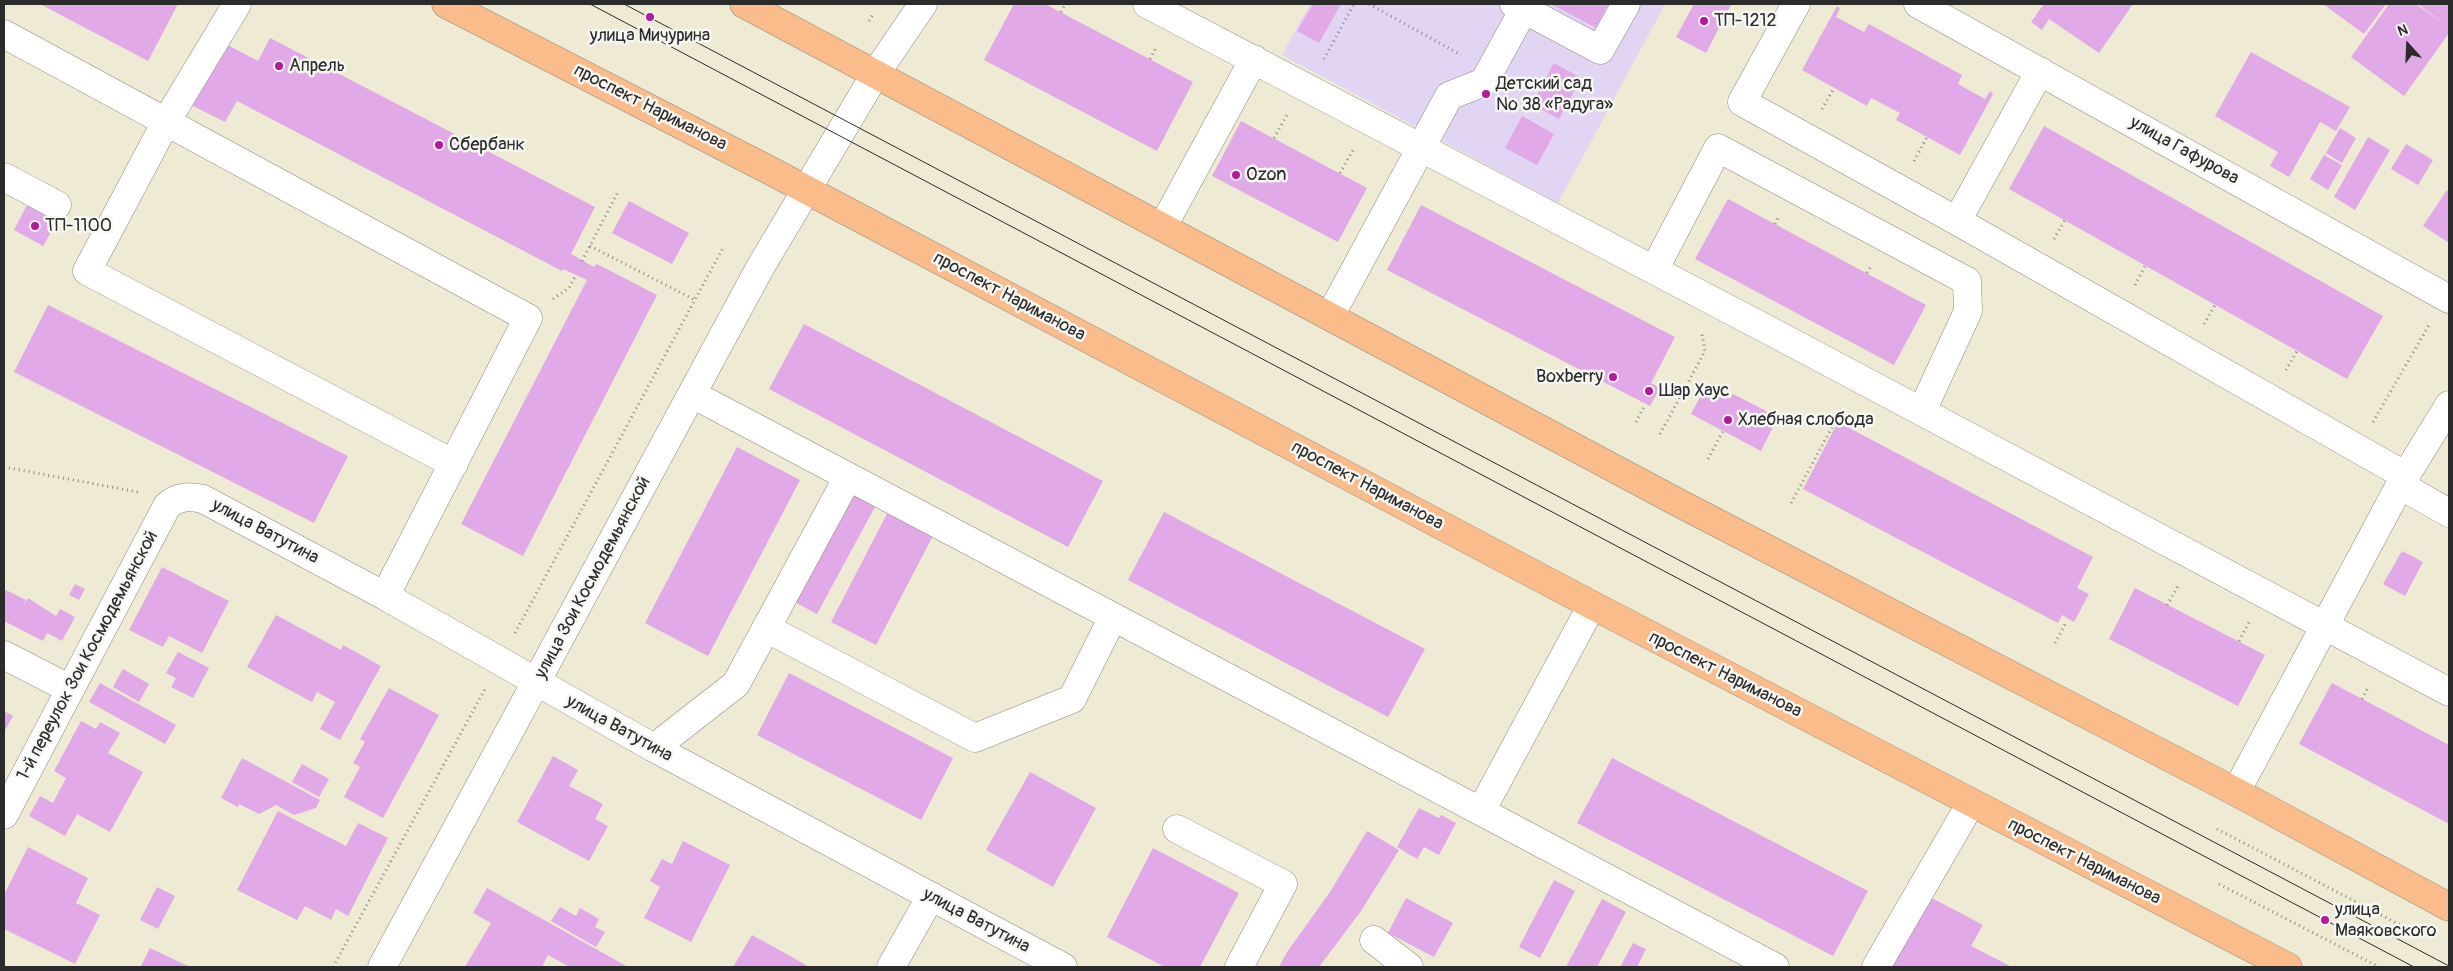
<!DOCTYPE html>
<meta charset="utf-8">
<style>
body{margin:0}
#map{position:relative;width:2453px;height:971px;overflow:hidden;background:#eeead4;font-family:Pangolin,sans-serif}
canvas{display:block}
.frame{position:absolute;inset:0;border:5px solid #2b2b2b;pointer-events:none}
.north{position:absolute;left:2383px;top:20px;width:50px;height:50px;-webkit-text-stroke:4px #f6f6f2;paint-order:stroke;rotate:340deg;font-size:14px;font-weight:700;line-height:20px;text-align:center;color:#2b2b2b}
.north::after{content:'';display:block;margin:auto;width:18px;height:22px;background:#2b2b2b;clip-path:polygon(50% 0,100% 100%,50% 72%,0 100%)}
</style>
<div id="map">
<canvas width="2453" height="971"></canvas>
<div class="frame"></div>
<div class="north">N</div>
</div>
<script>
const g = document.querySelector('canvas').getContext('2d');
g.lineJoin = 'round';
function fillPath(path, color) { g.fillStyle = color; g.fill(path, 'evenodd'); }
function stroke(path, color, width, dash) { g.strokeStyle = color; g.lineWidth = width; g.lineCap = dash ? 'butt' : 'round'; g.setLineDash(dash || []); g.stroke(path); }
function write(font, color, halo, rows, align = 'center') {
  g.font = font + ' Pangolin,sans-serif'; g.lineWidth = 5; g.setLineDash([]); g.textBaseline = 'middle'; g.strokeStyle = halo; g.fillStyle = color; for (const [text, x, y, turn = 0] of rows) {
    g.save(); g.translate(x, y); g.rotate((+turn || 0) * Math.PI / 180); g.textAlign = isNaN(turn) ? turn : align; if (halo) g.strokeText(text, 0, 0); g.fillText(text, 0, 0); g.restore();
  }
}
fillPath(new Path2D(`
 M1310 4H1665L1558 203 1282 55Z`), '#e2d4f3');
fillPath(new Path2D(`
 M40 4H178L148 61Z
 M1014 4H1045L1193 82 1157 151 984 60Z
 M1313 4H1341L1319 43 1297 31Z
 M1551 4H1608L1596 28Z
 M1694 4 1731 5 1706 53 1676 37Z
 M2044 4H2133L2099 53 2049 19 2042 30 2031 22Z
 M2323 4H2386L2364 34Z
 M2389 4H2416L2445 24 2418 4H2449V33L2404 96 2351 57Z
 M1837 6 1840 8 1836 17 1864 32 1869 24 1962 75 1958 84 1985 99 1990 91 1993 94 1960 155 1896 120 1900 113 1871 98 1867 106 1802 70Z
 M270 38 595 207 571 254 594 267 596 264 601 266 657 295 523 556 461 524 587 280 563 269 562 271 237 101 225 122 191 105 224 43 258 61Z
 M2251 52 2350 107 2336 131 2320 122 2289 177 2270 166 2278 152 2215 116Z
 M1554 63 1581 78 1559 119 1532 104Z
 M1522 116 1554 134 1537 165 1505 148Z
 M1241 121 1367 188 1338 242 1212 176Z
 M2044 126 2383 316 2347 379 2009 189Z
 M2340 128 2356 138 2342 163 2326 153Z
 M2368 137 2390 150 2355 210 2334 197Z
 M2406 144 2433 160 2418 185 2391 169Z
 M2324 155 2342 165 2328 190 2310 179Z
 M2447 190 2449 191V243L2423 226Z
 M1728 199 1926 305 1894 365 1695 259Z
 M629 201 689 233 672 264 612 233Z
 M27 205 57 222 43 246 14 230Z
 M1421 205 1675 337 1651 383 1660 388 1650 406 1387 270Z
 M48 305 348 456 314 523 14 372Z
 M804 324 1103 481 1068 547 769 389Z
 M1706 386 1730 399 1733 394 1778 417 1761 451 1691 414Z
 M1838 422 2093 557 2077 588 2089 594 2074 622 2062 615 2058 623 1803 489Z
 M737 447 800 480 708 656 645 623Z
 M850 489 877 503 817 614 791 600Z
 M891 506 936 530 876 645 831 622Z
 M1164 512 1425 649 1388 717 1128 580Z
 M2402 551 2423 562 2405 596 2383 584Z
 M162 567 229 601 202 653 169 636 163 647 129 630Z
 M75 584 85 589 79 600 69 595Z
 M2135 588 2265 655 2238 706 2109 639Z
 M4 589 26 600 22 609 28 598 56 616 60 609 75 617 62 641 47 633 43 641 4 621Z
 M276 615 341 650 343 645 381 666 340 740 320 729 335 702 317 692 312 702 247 667Z
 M178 652 209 668 193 698 171 687 176 678 166 673Z
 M123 669 149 684 139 702 113 687Z
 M789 673 953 758 921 820 757 735Z
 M100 683 176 725 165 744 89 702Z
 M2332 683 2449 745V824L2299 744Z
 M389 688 439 715 383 818 344 797 360 767 353 763 365 742 360 739Z
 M4 711 13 716 4 732Z
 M81 721 96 729 100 722 120 733 108 753 143 772 110 832 77 814 65 836 29 816 40 796 53 803 66 778 54 771Z
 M553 756 578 770 569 786 603 804 595 819 608 826 589 861 517 822Z
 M242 758 320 800 316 808 294 815 276 805 259 814 239 804 238 807 221 798Z
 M1612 758 1868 891 1833 956 1577 823Z
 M302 764 329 779 319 797 292 782Z
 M1030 772 1096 808 1053 887 986 850Z
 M1419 808 1439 818 1441 815 1456 823 1439 855 1424 847 1417 859 1397 847Z
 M278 811 346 846 358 823 388 838 348 916 336 909 331 920 305 906 297 920 237 890Z
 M1367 831 1399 850 1361 911 1319 967H1279L1287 952 1330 892Z
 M683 841 730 865 691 942 644 918 660 887 650 881 662 859 672 864Z
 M28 847 88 878 76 903 100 915 75 964 4 929V895Z
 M1153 848 1239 893 1200 967H1165L1107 937Z
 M1554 880 1575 891 1540 958 1519 947Z
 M157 887 175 896 158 929 140 920Z
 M487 888 628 967H570L548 955 542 967H465L491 923 473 913Z
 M1928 896 1983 925 1971 946 2012 967H1890Z
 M1406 898 1453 923 1434 957 1388 933Z
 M1602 899 1626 912 1597 967H1566Z
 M560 907 576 916 580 908 599 919 595 927 605 932 596 947 551 921Z
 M752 935 799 961 809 967H733Z
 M1633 943 1646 949 1637 967H1620Z
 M150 948 190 967H144L141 966Z`), '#e1a9e7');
const minor = new Path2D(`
 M237 4 166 122 87 271 454 464
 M1147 4 1774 333 2449 692
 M1514 4 1600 50 1626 4
 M1796 4 1742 102 1957 221 2406 476
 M1918 4 2449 299
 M4 34 528 318 385 596
 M4 177 57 205
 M1957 221 2040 71
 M1163 226 1254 59
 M1654 270 1718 148 1967 281 1968 311 1922 411
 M1330 316 1449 96 1484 82 1524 9
 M692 394 1775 967
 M2449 405 2400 485 2449 513
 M766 628 975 738 1072 699 1113 617
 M4 655 70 689
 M654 748 736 684 848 477
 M2236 792 2400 485
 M1481 811 1592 605
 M4 815 167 506C178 496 189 496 203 499L385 596 654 748 1063 967
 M1177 829 1283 884 1239 967
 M1374 940 1409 967
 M382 967 761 266 876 73 923 4
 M891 967 931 896
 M1876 967 1971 803`);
const major = new Path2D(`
 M446 4 769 170 1592 605 2288 967
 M744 4 1677 502 2236 792 2449 907`);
stroke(minor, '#8c8a80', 29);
stroke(major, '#8c8a80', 29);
stroke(new Path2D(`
 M1369 4 1461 55
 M1061 12 1065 4
 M869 21 873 14
 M1150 59 1157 46
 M1324 59 1354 4
 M1822 109 1834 88
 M1274 138 1287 115
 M1914 161 1927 137
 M1340 173 1353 150
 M1775 224 1779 216
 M2054 239 2065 220
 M590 246 695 300
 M582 261 619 190
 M1867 273 1872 265
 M2135 285 2145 266
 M553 299 569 288 576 275
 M2204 324 2215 305
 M2286 370 2297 351
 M1636 422 1645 405
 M2373 422 2429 325
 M1660 434 1705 351 1702 334
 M1708 459 1723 431
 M4 467 138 492
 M1791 503 1843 407
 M2167 605 2178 586
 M515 633 724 246
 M2239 641 2249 622
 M2055 643 2067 621
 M2362 699 2369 686
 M2217 829 2404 927
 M2219 884 2379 967
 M333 967 485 689`), '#8c8a80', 3, [1, 4]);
stroke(minor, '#fff', 28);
stroke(major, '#f9bc8a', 28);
stroke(new Path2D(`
 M590 4 2414 967
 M624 4 2449 966`), '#2b2b2b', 1);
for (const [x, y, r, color] of [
 [650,17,5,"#b5179e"],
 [1704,21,5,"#b5179e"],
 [279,66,5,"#b5179e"],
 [1486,94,5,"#b5179e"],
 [439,145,5,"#b5179e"],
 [1236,175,5,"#b5179e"],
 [35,226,5,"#b5179e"],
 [1613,377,5,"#b5179e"],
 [1649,391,5,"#b5179e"],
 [1728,420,5,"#b5179e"],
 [2325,920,5,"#b5179e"]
]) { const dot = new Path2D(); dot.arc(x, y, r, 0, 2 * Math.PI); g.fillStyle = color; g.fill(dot); stroke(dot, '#f6f6f2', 2); }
write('18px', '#2b2b2b', '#f6f6f2', [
 ["ТП-1212",1714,21],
 ["улица Мичурина",650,36,"center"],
 ["Апрель",289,66],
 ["Детский сад",1496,84],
 ["№ 38 «Радуга»",1496,105],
 ["Сбербанк",449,145],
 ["Ozon",1246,175],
 ["ТП-1100",45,226],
 ["Boxberry",1603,377,"right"],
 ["Шар Хаус",1659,391],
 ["Хлебная слобода",1738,420],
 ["улица",2335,910],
 ["Маяковского",2335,931]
], 'left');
write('18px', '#2b2b2b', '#f6f6f2', [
 ["проспект Нариманова",650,108,27],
 ["улица Гафурова",2184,151,29],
 ["проспект Нариманова",1009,297,28],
 ["проспект Нариманова",1367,486,28],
 ["улица Ватутина",265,532,28],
 ["улица Зои Космодемьянской",593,578,-62],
 ["1-й переулок Зои Космодемьянской",88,656,-62],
 ["проспект Нариманова",1725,675,27],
 ["улица Ватутина",619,729,29],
 ["проспект Нариманова",2084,862,27],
 ["улица Ватутина",976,921,28]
]);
</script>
